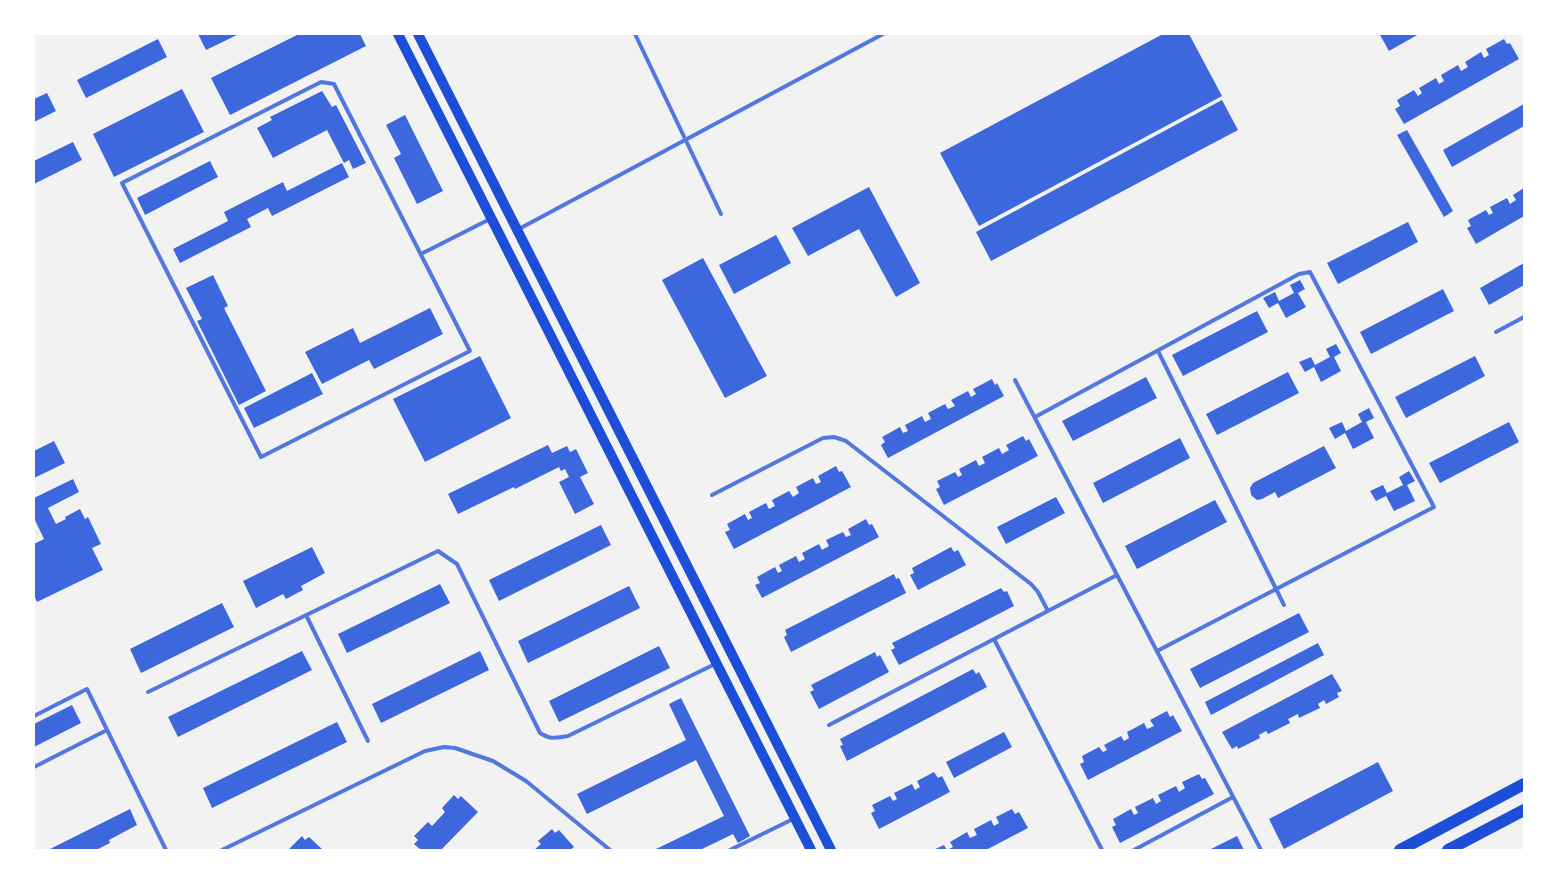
<!DOCTYPE html>
<style>
body{margin:0}
#map{position:relative;width:1558px;height:884px;overflow:hidden;background:#f2f2f2;font-family:Ubuntu,sans-serif}
canvas{display:block}
.frame{position:absolute;inset:0;border:35px solid #fff;pointer-events:none}
</style>
<div id="map">
<canvas width="1558" height="884"></canvas>
<div class="frame"></div>
</div>
<script>
const g = document.querySelector('canvas').getContext('2d');
g.lineJoin = 'round';
function fillPath(path, color) { g.fillStyle = color; g.fill(path, 'evenodd'); }
function stroke(path, color, width, dash) { g.strokeStyle = color; g.lineWidth = width; g.lineCap = dash ? 'butt' : 'round'; g.setLineDash(dash || []); g.stroke(path); }
fillPath(new Path2D(`
 M198 34H239L206 50Z
 M299 34H360L366 46 230 115 211 78Z
 M1163 34H1189L1222 96 979 226 940 153Z
 M1383 34H1419L1389 51 1380 35Z
 M158 39 167 57 86 98 77 80Z
 M1504 39 1507 44 1510 43 1519 59 1404 124 1395 109 1400 106 1397 100 1414 90 1418 96 1422 93 1419 88 1436 78 1439 84 1444 81 1441 75 1458 65 1461 71 1468 67 1465 62 1481 52 1484 58 1489 55 1486 49Z
 M182 89 204 132 114 177 93 134Z
 M322 91 332 107 336 105 366 163 353 169 349 160 344 163 327 130 273 158 257 128 272 120 270 117Z
 M47 93 56 111 34 122V99Z
 M1222 100 1238 130 991 261 976 232Z
 M1524 104V126L1452 167 1443 150Z
 M405 115 443 191 417 204 394 158 401 154 386 125Z
 M1407 130 1453 211 1444 217 1397 135Z
 M73 142 82 160 34 184V161Z
 M210 161 218 177 145 215 137 198Z
 M342 163 349 177 272 216 268 208 247 219 251 227 180 263 173 249 228 221 224 212 283 182 287 191Z
 M869 187 920 283 896 297 859 229 808 256 792 228Z
 M1524 188V216L1476 244 1467 228 1471 226 1468 220 1486 210 1489 215 1493 213 1490 207 1507 198 1510 204 1516 200 1513 195Z
 M1408 222 1418 242 1338 284 1327 263Z
 M776 235 791 263 734 294 719 265Z
 M703 258 767 376 725 398 662 280Z
 M1524 263V285L1489 305 1480 288Z
 M213 275 228 306 224 308 266 391 239 405 197 321 202 319 186 288Z
 M1300 280 1305 289 1298 293 1306 307 1286 318 1278 303 1269 308 1263 298 1275 292 1279 301 1294 293 1290 285Z
 M1443 289 1454 311 1371 354 1360 332Z
 M430 308 443 334 374 369 369 360 322 384 305 352 353 328 360 343Z
 M1257 311 1268 332 1183 376 1172 355Z
 M1336 344 1341 353 1334 357 1341 371 1321 382 1314 367 1305 372 1299 362 1311 357 1315 365 1330 357 1326 349Z
 M480 356 511 418 425 462 393 399Z
 M1475 356 1485 376 1406 418 1395 397Z
 M1288 372 1299 393 1217 435 1206 414Z
 M312 373 323 394 254 428 244 408Z
 M1146 377 1157 398 1073 441 1062 421Z
 M992 379 995 385 997 383 1004 396 888 458 881 445 885 442 882 437 900 427 903 433 908 431 905 425 922 416 925 422 931 419 928 413 945 404 948 409 955 406 951 400 968 391 971 397 976 394 973 389Z
 M1369 408 1374 418 1366 422 1374 438 1353 449 1345 433 1335 439 1329 428 1342 422 1346 431 1362 422 1358 414Z
 M1509 422 1519 442 1440 483 1429 463Z
 M1023 436 1026 441 1029 439 1038 456 944 505 936 489 940 487 937 481 955 472 958 477 962 475 959 469 976 460 979 466 985 463 982 457 999 448 1002 454 1009 450 1006 445Z
 M1180 438 1190 458 1103 503 1093 483Z
 M54 441 65 463 34 478V451Z
 M548 445 552 453 567 446 570 452 576 449 588 473 580 477 594 504 575 514 559 482 569 477 565 469 561 471 559 467 515 489 514 487 458 514 448 494Z
 M1324 446 1336 468 1278 498 1275 492 1262 499 1257 500 1251 495 1250 488 1253 483Z
 M836 466 839 472 842 471 851 487 734 549 725 532 730 530 727 524 745 514 748 520 752 518 749 512 766 503 769 509 775 506 772 500 789 491 793 497 799 493 796 487 813 478 816 484 821 482 818 476Z
 M1409 471 1415 481 1407 485 1415 501 1394 511 1386 496 1376 501 1370 491 1383 485 1387 493 1403 485 1399 477Z
 M73 479 79 492 48 508 56 524 66 519 65 517 80 509 85 519 88 517 101 544 92 548 103 570 37 602 34 595V544L44 539 34 518V498Z
 M1056 497 1065 513 1006 544 997 527Z
 M1215 500 1227 522 1137 569 1125 546Z
 M866 519 869 525 872 524 879 537 762 598 755 585 760 583 757 577 775 567 778 573 782 571 779 565 796 556 799 562 805 559 802 553 819 544 822 550 829 546 826 540 843 532 846 537 851 535 848 529Z
 M601 525 611 545 499 601 489 580Z
 M312 547 325 573 301 586 303 590 286 599 283 594 256 608 243 581Z
 M951 547 954 552 958 550 966 565 918 590 910 575 914 573 912 568Z
 M894 574 896 579 899 578 906 593 791 652 784 637 787 635 785 630Z
 M440 584 450 603 347 653 338 634Z
 M629 586 640 608 528 663 518 641Z
 M1001 588 1004 592 1007 591 1014 606 899 665 891 650 895 648 892 643Z
 M222 603 234 627 141 673 130 649Z
 M1299 613 1309 632 1200 688 1190 669Z
 M1318 643 1324 655 1211 715 1205 702Z
 M659 646 670 668 559 722 549 701Z
 M302 651 312 670 178 737 168 717Z
 M480 651 489 670 381 723 372 704Z
 M875 652 877 657 880 655 889 672 819 709 810 692 814 690 811 685Z
 M973 669 976 674 979 672 987 687 847 761 840 746 843 745 840 739Z
 M1332 674 1342 691 1337 693 1339 697 1326 704 1324 700 1318 704 1320 708 1299 718 1298 714 1288 719 1290 723 1268 734 1266 731 1259 735 1260 738 1238 749 1237 746 1232 749 1222 732Z
 M681 698 750 836 738 843 733 834 700 850H654L724 816 696 760 587 814 577 794 686 740 669 704Z
 M72 705 81 723 34 747V724Z
 M1167 711 1170 717 1173 715 1182 731 1088 780 1080 764 1084 762 1082 756 1099 747 1103 752 1107 750 1104 745 1121 736 1124 741 1129 738 1127 732 1144 723 1147 729 1154 726 1150 720Z
 M337 722 347 742 212 808 203 788Z
 M1004 732 1012 747 954 778 946 762Z
 M1378 762 1393 791 1284 849 1269 819Z
 M934 772 938 778 942 776 950 792 879 829 871 813 875 811 872 805 890 796 893 801 897 799 894 793 912 784 915 790 920 787 917 781Z
 M1199 774 1202 779 1205 778 1214 794 1120 843 1112 827 1116 825 1113 819 1131 809 1134 815 1138 813 1135 807 1153 798 1156 804 1161 801 1158 795 1176 786 1179 792 1185 788 1182 782Z
 M454 795 458 799 461 796 478 812 441 850H421L414 844 418 840 414 836 428 822 432 826 445 812 442 808Z
 M130 809 137 825 109 840 110 843 96 850H48Z
 M1012 809 1015 814 1019 812 1028 828 986 850H933L944 845 947 850 953 847 950 842 967 832 970 838 977 835 974 829 991 820 994 826 999 823 996 817Z
 M552 829 555 833 559 830 574 847 570 850H534L541 844 538 841Z
 M302 836 305 840 309 837 323 850H288Z
 M1237 836 1244 850H1209Z`), '#3d67dc');
stroke(new Path2D(`
 M635 34 721 214
 M321 82 334 84 470 351 261 457 122 183Z
 M517 230 883 34
 M421 254 490 219
 M1496 332 1524 317
 M1158 351 1284 605
 M1015 380 1261 850
 M1035 417 1299 274 1310 272 1434 507 1157 651
 M712 495 823 438 834 437 846 441 1031 584 1038 592 1048 611
 M306 615 368 741
 M994 639 1102 850
 M148 692 438 551 457 564 540 733C551 740 555 738 568 736L715 664
 M34 716 87 689 166 850
 M829 725 1117 575
 M34 767 107 730
 M222 850 425 751 444 747 455 748 493 761 526 781 610 850
 M730 850 793 819
 M1134 850 1233 797`), '#5277de', 4);
stroke(new Path2D(`
 M398 34 811 850
 M418 34 831 850`), '#1d4ed8', 10);
stroke(new Path2D(`
 M1400 850 1524 784
 M1448 850 1524 810`), '#1d4ed8', 12);
</script>
